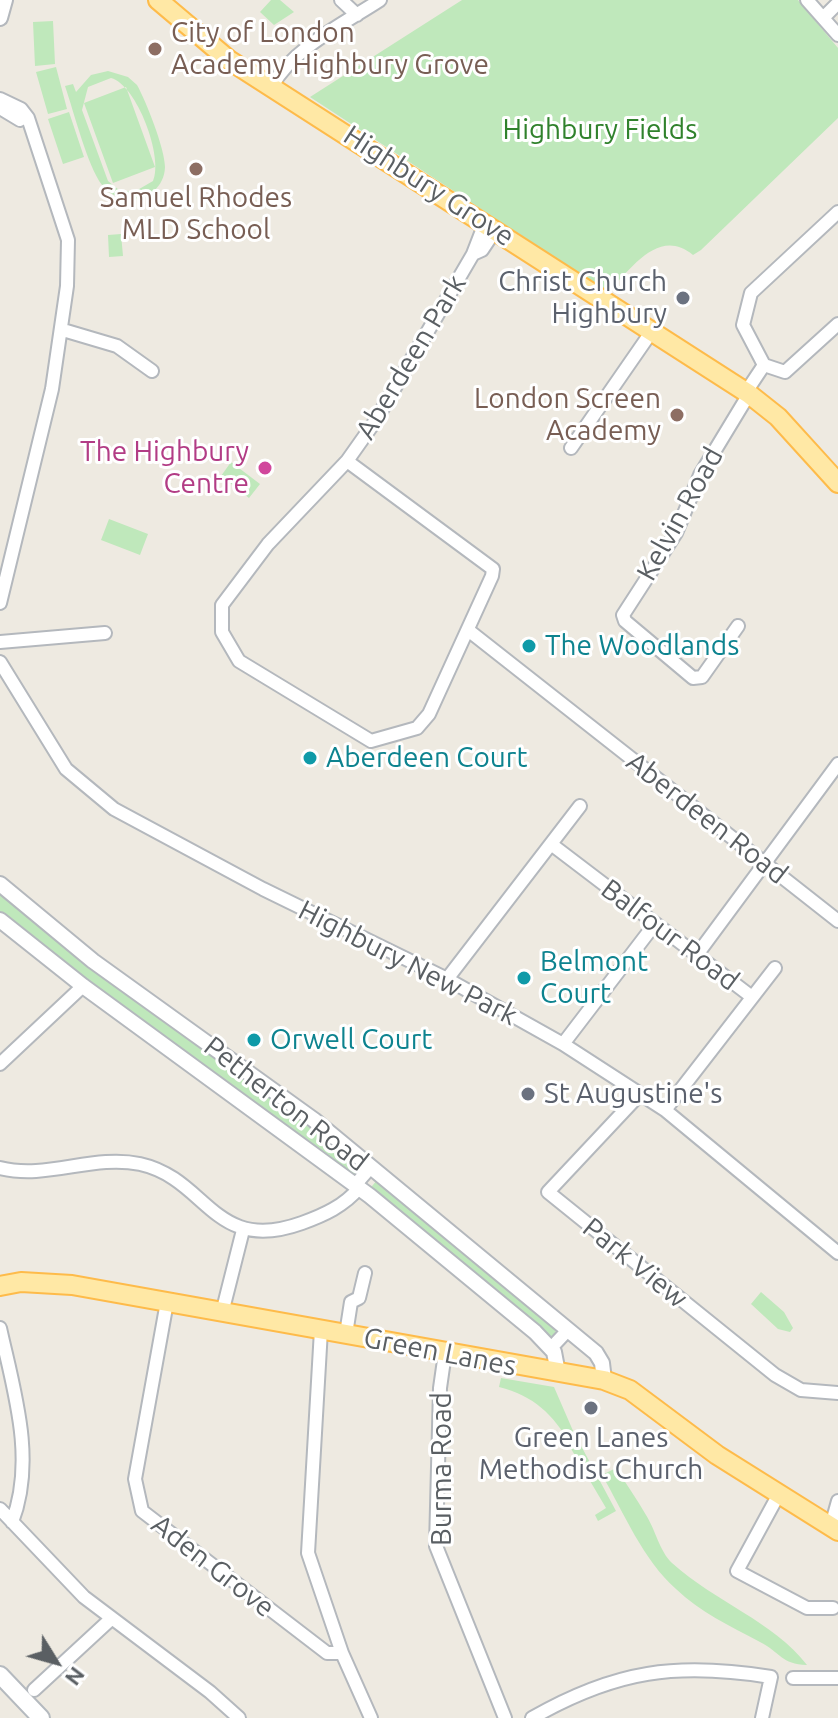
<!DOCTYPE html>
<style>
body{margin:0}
#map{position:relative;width:838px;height:1718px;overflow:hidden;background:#eeeae1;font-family:Ubuntu,sans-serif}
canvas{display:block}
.north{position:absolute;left:16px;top:1622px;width:80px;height:80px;-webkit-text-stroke:6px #fff;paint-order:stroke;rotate:127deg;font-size:22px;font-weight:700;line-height:32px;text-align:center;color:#5a5f63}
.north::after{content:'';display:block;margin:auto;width:28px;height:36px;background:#5a5f63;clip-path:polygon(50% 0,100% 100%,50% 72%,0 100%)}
</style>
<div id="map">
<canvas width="838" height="1718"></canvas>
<div class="north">N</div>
</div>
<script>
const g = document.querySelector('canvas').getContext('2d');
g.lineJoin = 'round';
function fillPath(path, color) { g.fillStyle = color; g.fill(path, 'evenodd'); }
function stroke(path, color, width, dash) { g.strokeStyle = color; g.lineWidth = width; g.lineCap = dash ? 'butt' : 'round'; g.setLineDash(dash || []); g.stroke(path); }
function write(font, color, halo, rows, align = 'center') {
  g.font = font + ' Ubuntu,sans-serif'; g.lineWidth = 6; g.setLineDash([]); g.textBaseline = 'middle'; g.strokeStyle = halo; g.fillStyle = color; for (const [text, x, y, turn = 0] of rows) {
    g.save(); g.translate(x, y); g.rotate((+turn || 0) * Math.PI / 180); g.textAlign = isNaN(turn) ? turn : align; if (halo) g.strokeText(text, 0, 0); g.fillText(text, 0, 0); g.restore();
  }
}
fillPath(new Path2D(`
 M271 0H280L294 12 274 25 260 12Z
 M462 0H798L838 48V118L701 250 693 255C659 227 632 268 608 292L310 97Z
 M53 21 55 64 35 66 33 22Z
 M56 67 67 109 48 114 36 72Z
 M108 71 128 77 137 85C146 101 165 149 165 167 164 200 121 210 102 185 87 165 74 112 65 86L73 84 76 92 91 75ZM111 78C137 85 164 158 153 181L134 192 119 190 108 181 82 110 88 87Z
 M126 87 155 167 113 183 84 103Z
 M69 112 84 157 63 164 48 119Z
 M121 234 123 256 109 257 108 235Z
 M231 462 260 484 249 498 221 476Z
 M109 519 148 534 140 555 101 540Z
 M0 890 70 950 365 1169 355 1181 0 916Z
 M377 1180 558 1327 551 1340 368 1191Z
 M761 1292 784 1312 793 1328 790 1332 778 1329 751 1304Z
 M501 1378 554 1387 577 1440 570 1444C553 1414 534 1396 499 1387Z
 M579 1442 616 1511 598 1521 595 1515 606 1508 570 1447Z
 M616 1468C626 1484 637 1499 646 1515 655 1529 660 1552 672 1563 715 1602 773 1621 807 1665 781 1664 781 1653 760 1642 730 1626 700 1612 676 1589 643 1560 624 1513 602 1475Z`), '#bfe8bb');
const minor = new Path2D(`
 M341 0 357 15
 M807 0 838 35
 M823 18 838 3
 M272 86C293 48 345 23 380 0
 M0 99 21 109 28 118 68 240 67 286 52 389 0 603
 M0 108 20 120
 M485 223 473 254 482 250 496 229
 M63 330 117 346 152 371
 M764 365 785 372 838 324
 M746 392 764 365 743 325 751 293 838 212
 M571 448 652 331
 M347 461 493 569 492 576 429 714 417 728 371 741 239 661 222 632V605L268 544 347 461 376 420 473 254
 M738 626 702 677 693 678 625 621 623 615 676 533 700 475 749 394
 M468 630 838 921
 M0 642 105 633
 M0 662 66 769 114 809 263 889 447 979 563 1044 665 1110 838 1253
 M551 844 752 997
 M696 956 838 764
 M447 979 580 806
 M563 1044 654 925
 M0 1064 83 986
 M640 1094 548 1192 775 1375 801 1390 838 1393
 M665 1110 775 968
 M0 1168C47 1180 93 1154 140 1164 208 1179 213 1255 302 1223 324 1215 344 1206 359 1188
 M355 1185 370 1168
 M167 1302 135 1479 142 1511 327 1653H342
 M222 1313 243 1230
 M0 1328C14 1391 36 1460 12 1522
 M321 1330 308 1553 342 1653 371 1718
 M346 1334 351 1302 359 1298 365 1273
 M551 1348 568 1330
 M445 1353 440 1388 436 1546 505 1718
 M780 1492 737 1571 807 1608H833
 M0 1509 84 1597 210 1692 239 1718
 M831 1526 838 1501
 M793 1678H838
 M34 1690 112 1618
 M532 1718C616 1670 677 1662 771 1677L762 1718`);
const tertiary = new Path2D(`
 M0 18 5 0
 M0 884 93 961 314 1120 596 1353 602 1363 604 1380
 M0 920 83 986 370 1196 535 1332 554 1352 558 1373`);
const secondary = new Path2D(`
 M0 1675 41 1718`);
const primary = new Path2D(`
 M158 0 229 60 749 394 778 417 838 483
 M0 1286 21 1282 72 1285 604 1380 630 1390 717 1455 838 1531`);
stroke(minor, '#b4b8bd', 16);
stroke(tertiary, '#b4b8bd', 18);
stroke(secondary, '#b5babf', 20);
stroke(primary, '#febb4a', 22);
stroke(minor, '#fff', 12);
stroke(tertiary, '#fff', 14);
stroke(secondary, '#fff', 16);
stroke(primary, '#ffe8a5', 18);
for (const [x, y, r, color] of [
 [155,49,8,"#8d6e63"],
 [196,169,8,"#8d6e63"],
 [683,298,8,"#6b7280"],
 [677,415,8,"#8d6e63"],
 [265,468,8,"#d1479c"],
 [529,646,8,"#0f9aa8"],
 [310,758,8,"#0f9aa8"],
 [524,978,8,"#0f9aa8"],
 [254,1040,8,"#0f9aa8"],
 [528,1094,8,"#6b7280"],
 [591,1408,8,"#6b7280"]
]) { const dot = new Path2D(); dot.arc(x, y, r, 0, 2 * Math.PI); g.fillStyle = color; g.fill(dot); stroke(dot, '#fff', 3); }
write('28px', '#785e54', '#fff', [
 ["City of London",171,33],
 ["Academy Highbury Grove",171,65],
 ["Samuel Rhodes",196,198,"center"],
 ["MLD School",196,230,"center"],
 ["London Screen",661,399,"right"],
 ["Academy",661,431,"right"]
], 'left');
write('28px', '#30822c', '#fff', [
 ["Highbury Fields",600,130]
]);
write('28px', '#5a5f63', '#fff', [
 ["Highbury Grove",429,186,33],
 ["Aberdeen Park",411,357,-59],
 ["Kelvin Road",680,514,-61],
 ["Aberdeen Road",707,818,38],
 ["Balfour Road",670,935,37],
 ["Highbury New Park",408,963,27],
 ["Petherton Road",286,1104,38],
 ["Park View",635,1263,39],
 ["Green Lanes",440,1352,11],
 ["Burma Road",442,1469,-90],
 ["Aden Grove",213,1566,38]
]);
write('28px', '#5b616d', '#fff', [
 ["Christ Church",667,282],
 ["Highbury",667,314],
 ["St Augustine's",544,1094,"left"],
 ["Green Lanes",591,1438,"center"],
 ["Methodist Church",591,1470,"center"]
], 'right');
write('28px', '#b23c85', '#fff', [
 ["The Highbury",249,452],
 ["Centre",249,484]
], 'right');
write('28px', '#0d838f', '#fff', [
 ["The Woodlands",545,646],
 ["Aberdeen Court",326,758],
 ["Belmont",540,962],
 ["Court",540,994],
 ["Orwell Court",270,1040]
], 'left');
</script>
